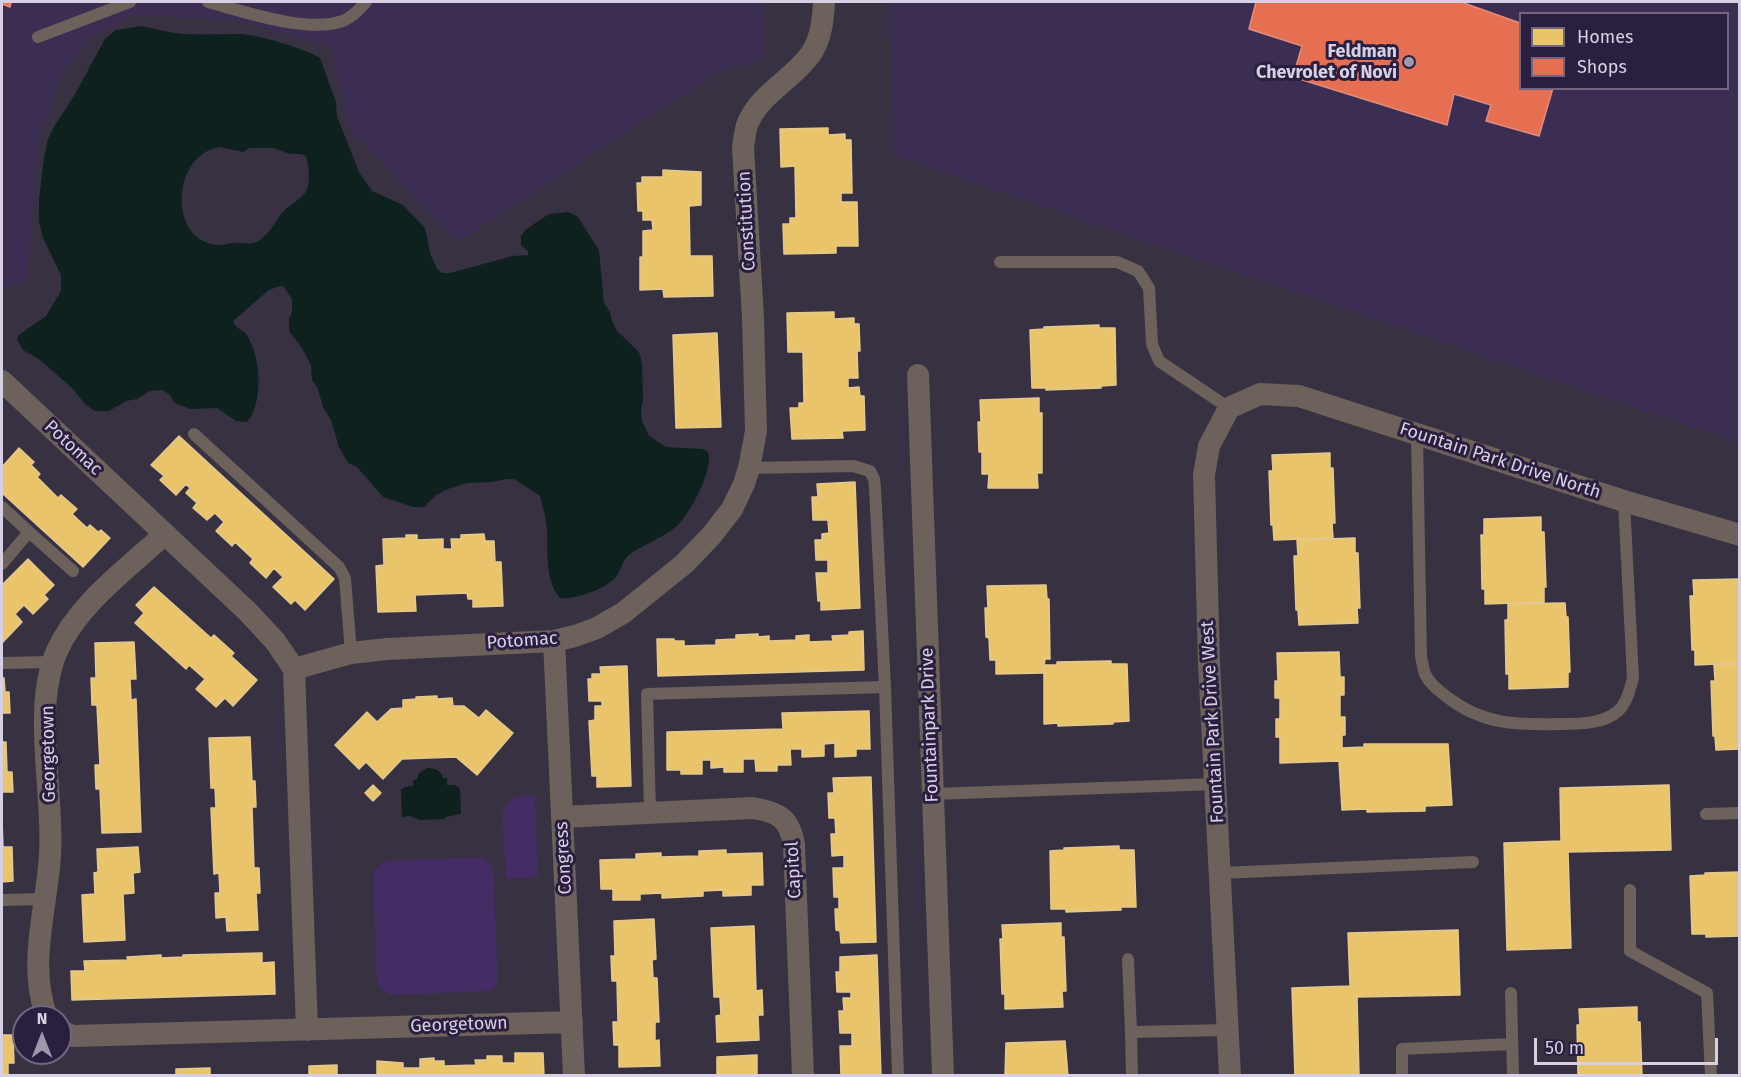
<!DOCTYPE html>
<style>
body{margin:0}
#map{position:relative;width:1741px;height:1077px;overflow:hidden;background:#373142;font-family:"Fira Sans",sans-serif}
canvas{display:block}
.frame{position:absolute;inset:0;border:3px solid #d7d0e5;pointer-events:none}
.legend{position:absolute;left:1519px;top:12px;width:210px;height:78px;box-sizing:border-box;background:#2b1f3f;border:2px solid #706681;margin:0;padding:8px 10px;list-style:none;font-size:18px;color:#d7d0e5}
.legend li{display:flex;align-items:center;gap:12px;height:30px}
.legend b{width:30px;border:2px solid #706681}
.north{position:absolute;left:12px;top:1005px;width:60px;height:60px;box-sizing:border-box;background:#2b1f3f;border:2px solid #706681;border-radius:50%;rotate:0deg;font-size:16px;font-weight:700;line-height:24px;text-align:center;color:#d7d0e5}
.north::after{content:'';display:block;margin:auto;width:21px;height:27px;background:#9f98ac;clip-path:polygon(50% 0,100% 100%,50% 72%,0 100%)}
.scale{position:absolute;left:1534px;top:1038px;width:184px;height:27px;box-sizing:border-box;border:3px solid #d7d0e5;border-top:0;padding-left:8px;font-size:18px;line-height:21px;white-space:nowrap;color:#d7d0e5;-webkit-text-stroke:4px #2b1f3f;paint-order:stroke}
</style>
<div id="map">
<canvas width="1741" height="1077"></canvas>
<div class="frame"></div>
<ul class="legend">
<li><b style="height:16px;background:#e9c46a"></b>Homes</li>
<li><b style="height:16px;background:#e76f51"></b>Shops</li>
</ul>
<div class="north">N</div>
<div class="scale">50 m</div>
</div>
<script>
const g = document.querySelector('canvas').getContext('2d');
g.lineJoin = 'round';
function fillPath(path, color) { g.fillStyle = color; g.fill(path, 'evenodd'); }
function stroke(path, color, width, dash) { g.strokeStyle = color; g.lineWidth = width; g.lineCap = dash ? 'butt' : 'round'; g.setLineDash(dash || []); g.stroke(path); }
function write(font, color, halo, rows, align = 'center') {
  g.font = font + ' "Fira Sans",sans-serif'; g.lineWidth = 6; g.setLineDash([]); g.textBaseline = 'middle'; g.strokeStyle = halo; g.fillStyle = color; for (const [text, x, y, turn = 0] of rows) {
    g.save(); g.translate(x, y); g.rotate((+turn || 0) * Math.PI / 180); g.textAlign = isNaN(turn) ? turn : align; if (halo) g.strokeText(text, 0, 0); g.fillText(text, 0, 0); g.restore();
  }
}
fillPath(new Path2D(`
 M2 2H762L764 59 720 71 458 242 350 130 331 47 235 20 135 15 91 37 61 77 38 144 27 280 2 289Z
 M889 2H1739V443L894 156ZM1520 14H1728V88H1520Z`), '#3b2e52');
fillPath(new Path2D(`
 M535 796 538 877 506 879 502 812 514 797Z
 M482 857 493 867 498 983 489 991 390 995 377 985 373 873 383 861Z`), '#442c65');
fillPath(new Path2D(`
 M142 26C155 29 170 33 183 34 202 35 221 34 240 34 255 34 307 49 320 58L336 102 337 116 359 172 372 191 403 205 425 228 430 253 437 269 442 273H450L513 256 528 255V251L521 245V236L525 230 549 214 568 212 578 217 599 250 604 303 610 312 612 321 617 331 639 352 642 363 643 401 641 409 642 421 649 436 666 447 703 449 708 452C714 470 690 513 677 526 663 538 644 544 629 555 621 561 622 571 615 578 605 589 575 600 560 598 545 580 548 556 547 533 547 520 543 509 540 496L514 479H507L492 482 467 483 448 489 436 495 424 507H413L383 497 357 467 348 463 339 447 331 420 323 407 318 389 312 380 311 365 302 348 289 331V319L292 312V299L284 287 280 286 269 290 233 321C236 329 242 329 246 334 261 355 264 403 247 422L236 421 217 408 190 409 175 403 169 394 162 390 150 391 137 399 126 401 109 411H95L86 405 72 388 40 360 23 350 17 339 19 335 46 316 61 291V275L43 238 39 221V199L44 158 48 139 55 125 74 96 105 39 116 30ZM220 147 243 152 250 148H274L290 154H302L306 157C309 166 311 185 305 193 299 200 290 205 284 211 275 220 271 233 260 240 252 246 244 242 234 243 229 243 225 245 220 245 169 245 169 155 220 147Z
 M427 768C435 768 441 770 443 778H447V785H455L460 789 461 814 446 817 444 819 420 820 410 816 402 817 401 790 405 787 413 786V780L417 779 419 773Z`), '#0e211f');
const homes = new Path2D(`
 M828 128V135L845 134V140H851L852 193H841V202H857L858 246H836V253L784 254 783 224H790V218H796L795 166 781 167 780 129Z
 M663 170 701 172V205L689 206 690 256H712L713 296 664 297 663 289 640 290V257H643V231L653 230 652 220H643V211H638L637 183H642V177H663Z
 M834 312V319L854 318V324H859L860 351H857L858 378H848V388L859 387 860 396H864L865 430 842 431 843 438 792 439 790 408H799V403H804L803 352H788L787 313Z
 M1099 325V328H1115L1116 385 1101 386V388L1046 390V388H1032L1030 330 1044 329V327Z
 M717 333 721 427 676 428 673 335Z
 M1039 398V413H1042V473H1037L1038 488H988L989 474H982V452H979L978 422H981L980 400Z
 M179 436 334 579 305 610 295 600 291 604 273 587 283 577 274 568 266 578 250 563 253 559 235 542 232 546 216 531 224 522 215 513 207 520 193 508 197 503 186 493 190 488 186 484 176 495 160 480 164 476 151 465Z
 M19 448 34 462 31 465 40 474 37 477 58 498 61 495 77 509 72 514 87 528 90 525 98 532 101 530 110 538 83 567 2 493V467Z
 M1330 453V468H1333L1335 523H1332L1333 538 1274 540 1273 525H1271L1269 471H1273L1272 455Z
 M855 482 860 608 821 610V601H818L816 573H828V560H816L815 540H822V534L829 533 828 520H813L812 497H818L817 484Z
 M1541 517V532H1544L1546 587H1544V602L1485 604V589H1482L1481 535H1484V519Z
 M484 534 485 541H494L495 562H501L503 606 473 607V599H468L467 593 415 595 416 611 378 612 376 566 384 565 383 539 406 538V535H417V540L443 539V549H452L451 539H461V535Z
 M1355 538V553H1358L1360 608H1357L1358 623 1299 625 1298 610H1296L1294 556H1298L1297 540Z
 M28 559 54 585 44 595 48 599 33 614 24 605 15 614 22 622 2 643V585Z
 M1740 579V663L1695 665V650H1692L1690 596H1694L1693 580Z
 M1046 585 1047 599H1049L1050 659H1045L1043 673 996 674V660H990L989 638 986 637 985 608H988L987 586Z
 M154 587 211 638 214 635 234 653 231 656 257 680 233 706 225 698 216 707 196 689 205 679 189 665 186 669 135 623 144 613 136 605Z
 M1565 603 1566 617H1568L1570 672H1568V687L1509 689V674H1506L1505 620H1508V604Z
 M863 631 864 670 658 676 657 639H674V641H684V646L716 645V640L736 639V635L758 634V637L769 636V641L796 640V636L809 635V642L833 641 832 636 849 635V632Z
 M134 642 136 679H130L131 700 136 699 141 832 102 833 100 789H96L95 765H100L97 705H92L91 678H96L95 643Z
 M1339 652 1340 677H1344V695H1340V717H1345V735H1342V748L1364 747V744H1448L1452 805 1425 806V811L1367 812V809L1342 810 1339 761 1280 763V737H1276V719H1280V698H1275V681H1278L1277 653Z
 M1111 661V664H1127L1129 721 1113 722V724L1058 726V723L1044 724V665H1057V662Z
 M1740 664V749L1716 750 1715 736H1713L1711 681H1715L1714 665Z
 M627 666 631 786 597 787V776H592L589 721 595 720V706H602V701H589L588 679H592V674H601L600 667Z
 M2 678H4L5 692H9L10 713H2Z
 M437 696V699L452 698 453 706H464L479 718 486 710 513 733 477 775 456 757 402 759 383 779 366 762 359 769 335 745 367 712 377 722 391 709 403 708V700L416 699V697Z
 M869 711 870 749H856V756L835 757V743L824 744V756L802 757V749H790L791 765H777V771H756L755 759H743V772H724V767L711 768V760H702V774H681V770H667V732L783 729 782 713Z
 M250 737 252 781H255L256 807H252L254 868H259L260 893H256L258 930 227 931 226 917 216 918 215 893H220L219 873 214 874 211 808H216L215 788H211L209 738Z
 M2 742H6L7 772H12L13 792H2Z
 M871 777 876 942 841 943 840 931 836 930 835 909H839V897H834L833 868H844V855L832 856 831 834H836L835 818H829L828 793H834L833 778Z
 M373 785 381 793 373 801 365 793Z
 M1669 785 1671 850 1568 852 1571 948 1507 950 1504 843 1561 841 1560 788Z
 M2 821 3 847H12L13 881 2 882Z
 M1119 846V850H1134L1136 907H1121V910L1066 912V909H1051L1050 851 1064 850V848Z
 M138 847 140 872 133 873 134 893 123 894 125 940 84 942 82 895 95 894 94 873 98 872 97 849Z
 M726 850V854L762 853 763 885H751V895L723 896V890L703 891V896L662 898V893L640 894V900H613V889H601L600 860 636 859V854L661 853V857L699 856V851Z
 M1740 872V936L1706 937V934H1692L1690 876 1705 875V873Z
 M654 919 656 959 652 960 653 978H657L659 1022H655V1041L659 1040 660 1066 619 1067V1045H614L613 1022H618L617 981H612L611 956H615L614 921Z
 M1061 923V937H1064L1066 991H1062L1063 1007 1005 1009V994H1002L1000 939H1003L1002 925Z
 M754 926 756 991 762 990 763 1015H758L759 1040 717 1042 716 1016 721 1015 720 997H714L711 928Z
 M1458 930 1460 995 1357 997 1359 1076H1295L1292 988 1350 986 1348 933Z
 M262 953V963L274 962 275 994 72 1000 71 971H85L84 961 128 960 127 957 161 955V958L183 957V955Z
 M877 955 881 1076H841L840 1046H852V1033H840L839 1011H844L843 998H851V992H837L836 972H840V957Z
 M1637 1007V1022H1640L1642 1076H1578L1577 1025H1580L1579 1009Z
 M2 1035H13L14 1063H8V1076H2Z
 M1065 1041 1068 1076H1005L1006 1043Z
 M515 1053H543L544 1076 377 1075V1061L403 1063V1068H420V1059L434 1058V1061H444V1066L476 1065 475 1060H487V1056H502V1063H515Z
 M757 1055V1076H717V1057Z
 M337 1065V1076H309V1066Z
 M210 1068V1076H176V1069Z`);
fillPath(homes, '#e9c46a');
stroke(homes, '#e4c88f', 1.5);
const shops = new Path2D(`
 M2 2H11L10 7 2 4Z
 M1256 2H1461L1520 23V88H1553L1539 136 1486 121 1491 105 1454 94 1447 125 1293 77 1302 46 1249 29Z`);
fillPath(shops, '#e76f51');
stroke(shops, '#e28c7d', 1.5);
stroke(new Path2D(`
 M208 2C242 11 312 35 345 20 353 16 361 8 366 2
 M38 37 130 2
 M1000 262H1117L1138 271 1149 288 1152 344 1159 361 1229 408
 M194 434 339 567 345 578 351 653
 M1417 435 1421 656C1422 662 1423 668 1425 674 1430 684 1438 690 1447 697 1483 725 1517 725 1560 724 1578 724 1604 724 1618 711 1627 703 1630 689 1633 678L1624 501
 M749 468 853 466 870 471 874 479 875 488 885 687
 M2 507 29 532 2 564
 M29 532 73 571
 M2 663 52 662
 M933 794 1216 784
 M650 813 647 694 885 687 898 1076
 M1706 814 1740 813
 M1221 873 1473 862
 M1630 890V951L1707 993 1711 1076
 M2 900 44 899
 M1128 959 1131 1032
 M1511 993 1513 1076
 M1132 1076 1131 1032 1228 1030
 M1402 1076V1049L1512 1044`), '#6c615b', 12);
stroke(new Path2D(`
 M918 375 943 1076
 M2 381 248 612 275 641 294 669 351 653 387 649 554 641 575 636 597 628 623 613 684 564 711 536 732 509 744 484 749 468 756 431 753 318 743 148C744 140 745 132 747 125 759 94 791 81 810 55 821 40 823 20 824 2
 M554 641 574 1076
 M294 669 307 1030
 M562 817 753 808C779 812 790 819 794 845L803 1076
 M47 1017C27 966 47 907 50 855 54 792 32 708 57 651 78 604 128 568 165 534
 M60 1030 72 1036 572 1022
 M1230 1076 1209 663 1204 475 1209 446 1229 408 1260 394 1299 396 1624 501 1740 535`), '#6c615b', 22);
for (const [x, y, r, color] of [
 [1409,62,6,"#9f98ac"]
]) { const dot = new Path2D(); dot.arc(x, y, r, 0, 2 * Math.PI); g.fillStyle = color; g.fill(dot); stroke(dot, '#2b1f3f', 2); }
write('bold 18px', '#d7d0e5', '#2b1f3f', [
 ["Feldman",1397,52],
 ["Chevrolet of Novi",1397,73]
], 'right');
write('18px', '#d7d0e5', '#2b1f3f', [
 ["Constitution",747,221,-93],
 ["Potomac",73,448,43],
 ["Fountain Park Drive North",1500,461,18],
 ["Potomac",522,641,-4],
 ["Fountain Park Drive West",1213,722,-93],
 ["Fountainpark Drive",930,725,-92],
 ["Georgetown",49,754,-91],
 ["Congress",564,858,-93],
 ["Capitol",794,870,-93],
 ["Georgetown",459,1025,-2]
]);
</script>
